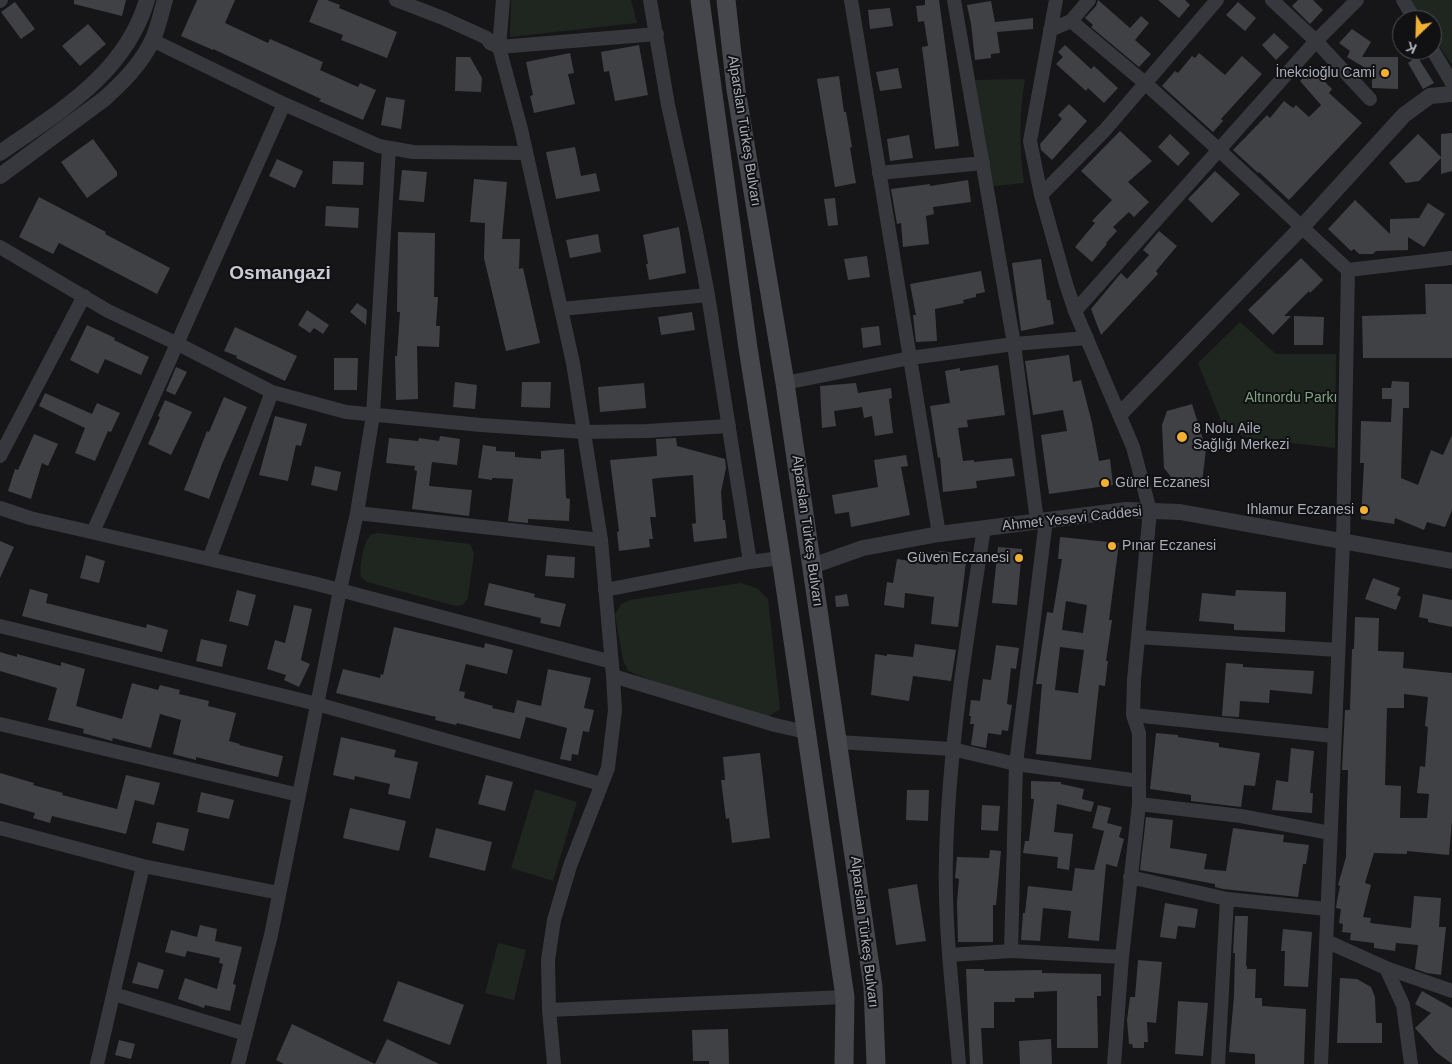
<!DOCTYPE html>
<meta charset="utf-8">
<style>
body{margin:0}
#map{position:relative;width:1452px;height:1064px;overflow:hidden;background:#161618;font-family:Arial,sans-serif}
canvas{display:block}
.north{position:absolute;left:1392px;top:10px;width:50px;height:50px;box-sizing:border-box;background:#111113;border:1px solid #4d4f55;border-radius:50%;rotate:204deg;font-size:14px;font-weight:700;line-height:20px;text-align:center;color:#a8adb8}
.north::after{content:'';display:block;margin:auto;width:18px;height:22px;background:#f2b134;clip-path:polygon(50% 0,100% 100%,50% 72%,0 100%)}
</style>
<div id="map">
<canvas width="1452" height="1064"></canvas>
<div class="north">K</div>
</div>
<script>
const g = document.querySelector('canvas').getContext('2d');
g.lineJoin = 'round';
function fillPath(path, color) { g.fillStyle = color; g.fill(path, 'evenodd'); }
function stroke(path, color, width, dash) { g.strokeStyle = color; g.lineWidth = width; g.lineCap = dash ? 'butt' : 'round'; g.setLineDash(dash || []); g.stroke(path); }
function write(font, color, halo, rows, align = 'center') {
  g.font = font + ' Arial,sans-serif'; g.lineWidth = 4; g.setLineDash([]); g.textBaseline = 'middle'; g.strokeStyle = halo; g.fillStyle = color; for (const [text, x, y, turn = 0] of rows) {
    g.save(); g.translate(x, y); g.rotate((+turn || 0) * Math.PI / 180); g.textAlign = isNaN(turn) ? turn : align; if (halo) g.strokeText(text, 0, 0); g.fillText(text, 0, 0); g.restore();
  }
}
fillPath(new Path2D(`
 M511 0H631L637 23 510 37Z
 M1410 0H1452V65L1432 35V20H1422Z
 M1025 79C1019 114 1019 147 1024 183L994 186 984 140 975 80Z
 M1240 322 1276 354H1336L1335 448 1248 438 1224 428 1198 363Z
 M377 533 470 544 474 553 468 597C465 604 463 606 456 606L367 582 361 577C359 564 363 545 370 535Z
 M741 583 757 588 768 599 780 709 763 720 747 719 628 671 623 660 615 615 621 604 630 600Z
 M535 789 577 802 553 881 511 868Z
 M498 943 526 950 514 1000 485 993Z`), '#1e261f');
fillPath(new Path2D(`
 M74 0H126L122 16 74 4Z
 M197 0H235L225 23 268 43 270 39 323 62 320 70 358 87 360 83 376 90 363 120 319 101 321 99 213 49V50L181 36Z
 M318 0H327L340 5 339 8 397 32 387 58 341 40 343 35 309 22Z
 M925 0H939L959 146 935 149 922 47 928 46 924 21 918 22 916 6 925 5Z
 M1098 0 1130 28 1141 16 1149 23 1135 40 1151 54 1139 67 1091 27 1093 25 1085 18 1096 6Z
 M1158 0H1185L1190 5 1179 18Z
 M1298 0H1313L1323 10 1310 24 1292 6Z
 M991 1 995 22 1033 18V29L997 32 1000 53 991 54V58L975 60 971 24 967 5Z
 M15 2 35 29 21 39 1 12Z
 M1238 2 1256 18 1245 31 1226 15Z
 M890 8 893 26 870 29 868 10Z
 M88 24 106 44 80 66 62 46Z
 M1352 29 1371 42 1362 57H1398V89L1372 88V72L1347 57 1350 51 1339 43Z
 M1274 33 1289 47 1276 60 1262 45Z
 M639 45 648 95 615 101 609 71 604 72 601 52Z
 M1065 45 1091 69 1094 66 1118 88 1104 103 1088 88 1086 91 1056 64 1063 57 1058 52Z
 M570 53 574 73 568 74 575 104 534 113 530 96 533 95 526 62Z
 M1199 53 1225 75 1242 56 1262 74 1221 119 1223 121 1213 132 1162 86 1175 71 1178 73 1192 56 1195 58Z
 M1417 56 1434 83 1423 89 1408 63Z
 M456 57H470L482 78 481 92 455 91Z
 M898 68 902 88 880 91 876 72Z
 M1312 69 1332 89 1329 93 1362 123 1289 200 1259 172 1258 173 1233 150 1267 115 1270 118 1284 101 1293 108 1296 105 1309 117 1321 105 1300 81Z
 M839 76 844 112H846L852 147 850 148 856 183 835 187 817 79Z
 M386 97 405 100 401 129 381 125Z
 M1069 104 1087 121 1052 160 1041 150 1040 144 1062 119 1058 115Z
 M1120 131 1152 161 1128 182 1149 202 1134 217 1129 212 1113 227 1117 231 1106 243 1107 244 1092 262 1075 247 1095 223 1092 221 1112 200 1081 171Z
 M1452 133V171L1441 174V158L1419 181 1406 183 1389 163 1418 134 1441 157V134Z
 M1170 134 1190 153 1178 166 1158 147Z
 M909 135 913 158 890 161 887 139Z
 M93 139 117 172V176L87 198 61 162Z
 M575 147 581 176 596 173 600 191 556 199 546 152Z
 M277 159 303 171 295 188 269 176Z
 M333 161 364 162 363 185 332 184Z
 M402 170 427 172 424 202 399 200Z
 M1215 171 1240 194 1212 223 1188 199Z
 M474 179 507 182 502 239H520L519 269 523 268 540 343 506 351 484 258 485 223 470 222Z
 M968 180 971 202 933 207 934 214 926 216 929 244 903 247 901 223 897 224 891 189 930 184V186Z
 M39 197 106 232 105 234 170 268 157 294 59 243 53 254 19 237Z
 M835 198 838 225 828 226 824 199Z
 M1355 200 1390 234V219L1419 218 1428 203 1445 214 1424 247 1408 237V250L1376 251 1373 254H1359L1354 249 1351 251 1328 229Z
 M326 206 359 208 358 228 325 226Z
 M679 227 686 273 649 280 646 264H648L643 235Z
 M1159 231 1177 246 1156 271 1158 274 1101 335 1091 309 1121 273 1127 279 1149 255 1143 250Z
 M398 232 435 233 434 297H438L436 326H440L439 347 417 346 418 399 396 400 395 356H397L400 312H397Z
 M598 234 601 252 570 258 566 240Z
 M867 256 870 277 848 280 844 259Z
 M1301 258 1323 280 1310 293 1309 291 1284 316H1291L1273 335 1248 310Z
 M1041 259 1047 300H1050L1054 324 1021 331 1012 263Z
 M981 271 985 292 976 294V297L963 300 964 303 935 309 937 341 916 342 913 315H916L910 284Z
 M1425 284H1452V358H1363L1362 316 1426 314Z
 M357 303 367 310 366 325 350 312Z
 M307 310 329 325 323 334 314 328 310 333 298 325Z
 M692 312 695 330 661 335 658 317Z
 M1294 316 1324 317 1323 345H1294Z
 M87 325 115 338 114 340 149 357 141 375 105 359 98 374 70 360Z
 M879 326 881 345 863 348 861 328Z
 M235 327 297 356 285 381 236 358 237 356 224 351Z
 M1069 355 1073 382 1081 380 1092 423 1099 461 1110 459 1113 485 1049 494 1041 435 1067 431 1063 410 1033 415 1025 361Z
 M334 358H358L357 390H334Z
 M998 365 1005 415 967 420 968 427 958 428 963 461 974 460V462L1012 458 1015 476 976 481 977 488 943 492 940 457 938 458 930 406 950 403 945 371 960 368V371Z
 M176 367 187 372 175 395 166 391Z
 M1392 381 1409 382V408H1403L1401 478 1418 485 1431 450 1443 455 1452 435V510L1445 527 1427 522 1424 530 1395 518 1394 524 1361 519 1364 463H1360L1361 421 1391 422 1392 399H1382V388H1391Z
 M455 382 477 385 475 409 453 407Z
 M522 382H551L550 408 521 407Z
 M644 383 646 408 600 412 598 387Z
 M856 383 858 393 891 388 892 398 889 399 893 433 875 436 872 416 864 418 862 407 834 411 836 426 822 428 820 386Z
 M45 393 92 414 97 403 120 413 111 432 108 431 95 461 75 453 85 428 39 406Z
 M224 397 247 407 222 464 209 499 184 490 207 431 209 432Z
 M165 400 192 412 171 455 148 444 160 417 158 416Z
 M1192 404 1206 449 1202 483 1171 477 1164 468 1162 425 1167 411Z
 M275 416 307 424 301 446 296 445 288 481 259 475Z
 M34 434 58 444 48 466 42 463 31 499 8 491 15 469 18 470Z
 M440 436 460 439 457 465 432 462 429 486 472 490 469 516 412 509 417 471 414 470 415 466 386 463 389 438 418 441 419 438 439 441Z
 M676 438 677 446 725 459 726 468 721 492 723 520H725L727 538 694 542 692 524 696 523 693 475 658 478 652 479 656 517H650L653 539H649L650 547 619 551 617 532 619 531 610 460 657 456 656 439Z
 M483 445 496 447V451L515 452V457L541 459V451L564 449 566 498 570 499 569 521 528 519V523L508 521 513 479 492 478V480L478 478Z
 M906 455 908 466 901 467 910 515 851 527 849 512 835 514 832 495 878 487 874 460Z
 M315 466 341 472 337 491 311 485Z
 M1060 537 1119 543 1109 620H1112L1106 661H1108L1105 686 1099 685 1091 760 1036 754 1042 684H1036L1047 612 1053 613 1062 559H1058ZM1066 601 1087 605 1083 633 1062 630ZM1060 647 1084 650 1078 693 1055 690Z
 M0 541 14 547 0 578Z
 M998 547 1022 549 1017 605 992 603Z
 M939 551 967 554 958 627 931 624 934 597 905 593 904 608 884 605 887 582 893 583 897 559 937 565Z
 M86 555 105 561 99 583 80 578Z
 M547 555 575 557 574 578 545 576Z
 M1373 578 1400 588 1397 595 1401 597 1396 610 1365 599Z
 M489 583 535 594 534 597 566 604 560 627 540 623 541 618 484 605Z
 M30 589 48 594 46 603 146 628 147 624 168 630 162 652 22 616Z
 M237 590 256 595 248 626 229 621Z
 M1236 590 1286 592 1285 632 1234 630V624L1199 621 1202 593 1235 596Z
 M847 594 849 606 836 607 835 596Z
 M1423 594 1452 600V627L1428 622V619L1419 617Z
 M294 605 312 609 301 660 310 664 299 687 284 680 286 675 267 669 275 640 285 643Z
 M1355 617 1379 618 1378 651 1404 652 1403 668 1452 673V821L1449 855 1407 851V854L1374 853 1365 883 1371 885 1363 917 1371 918 1370 923 1411 928 1414 896 1441 898 1439 927H1446L1441 975 1427 973 1415 969 1418 945 1396 943 1395 951 1374 948V943L1350 940 1351 933 1342 932 1343 924 1339 923 1341 909 1336 908 1337 901 1340 886 1338 885 1346 857 1347 805 1348 770H1342L1345 710H1350L1352 649H1354ZM1404 694 1428 697 1425 726 1428 727 1425 767 1420 766 1417 793 1429 794 1427 818H1400L1401 786 1385 785 1387 708H1404Z
 M394 627 484 648 485 643 513 650 507 674 466 664 459 691 465 692 464 698 493 706 492 708 514 713 517 700 541 706 548 669 591 678 584 708 594 710 589 732 583 731 578 755 572 754 571 761 560 759 567 728 526 717 520 739 457 723 456 725 435 720 436 717 336 693 343 669 380 678 381 674 383 675Z
 M201 639 227 645 222 667 196 661Z
 M915 644 956 650 951 681 913 676 909 701 871 695 875 654 887 656V654L913 657Z
 M996 645 1019 648 1016 669 1011 668 1007 704 1012 705 1008 731 1002 730 1001 735 988 733 986 748 971 745 974 724H970L971 716H969L971 700 980 701 983 679 991 680Z
 M0 652 17 657V654L61 666V662L85 669 76 706 122 719 132 683 158 690 160 685 180 690 179 694 209 701 208 706 236 713 229 741 240 744 239 745 283 756 278 777 196 757V760L173 754 181 720 160 714 151 748 113 738 112 741 83 733 84 729 48 720 57 688 0 671Z
 M1226 663 1243 664V667L1314 671 1312 694 1270 690 1269 703 1240 701 1239 717 1222 716Z
 M1156 733 1178 735V737L1219 743V747L1260 753 1255 786 1244 785 1241 807 1191 801V795L1150 789Z
 M341 737 396 750 394 757 418 762 410 799 388 794 390 784 355 776 354 780 333 775Z
 M1291 748 1314 751 1310 793H1313L1312 813 1272 810 1276 780 1288 782Z
 M760 753 770 838 732 843 729 818 726 819 721 780H725L723 757Z
 M0 773 34 783 33 785 63 793 62 795 117 809 126 775 160 783 154 805 135 800 126 834 52 816 50 823 33 818 35 813 0 803Z
 M486 775 513 782 505 811 478 804Z
 M1031 781 1061 782V784L1084 789 1082 799 1094 802 1091 812 1057 804 1054 832 1073 834 1069 870 1057 868 1058 857 1023 853 1025 841H1029L1034 799H1031Z
 M907 790H929L928 821 906 820Z
 M201 792 234 800 229 819 197 812Z
 M982 805 1000 806 998 831 981 830Z
 M1098 805 1111 808 1107 823 1122 827 1119 837 1124 839 1117 867 1106 864 1099 941 1068 938 1071 911 1043 908 1040 941 1021 940 1023 913H1025L1028 886 1072 891 1075 868 1094 870 1104 831 1092 828Z
 M350 808 406 821 399 851 343 838Z
 M1146 817 1173 820 1170 848 1207 854 1204 869 1226 871 1233 828 1284 835 1283 842 1309 845 1306 864H1303L1298 897 1223 889 1215 887V884L1140 870Z
 M157 822 189 829 184 851 152 843Z
 M436 828 492 842 485 871 429 857Z
 M990 850 1001 851 996 905H993V942H958L957 902 959 879 955 878 957 857 989 858Z
 M917 884 926 941 896 945 888 889Z
 M1165 903 1198 909 1195 928 1178 926 1176 939 1160 937Z
 M1235 916H1248L1246 966H1247V969H1256L1255 998H1262V1006L1306 1009 1304 1064H1255V1054L1229 1052 1234 996 1235 953H1233Z
 M200 925 217 929 215 941 242 947 233 984 236 985 230 1011 205 1005 204 1008 178 999 185 978 217 989 223 964 219 963 220 958 187 951 185 957 165 952 171 930 197 937Z
 M1283 929 1312 932 1308 987 1284 986 1285 951H1281Z
 M1138 960 1162 962 1156 1023 1147 1022 1148 1042H1144V1048H1133L1132 1044H1129L1127 1020 1130 997H1135Z
 M138 962 164 970 158 989 132 983Z
 M966 969H984V971L1042 970V973L1101 974V996H1097L1098 1048H1057V991L1034 992V998H1015V1002H994V1028H981L983 1064H970Z
 M1340 978 1357 979 1371 987 1375 997 1376 1023H1382V1043H1337Z
 M398 981 464 1005 450 1045 383 1021Z
 M1422 991 1452 1008V1064L1436 1052 1415 1028 1431 1013 1415 1004Z
 M1178 1001 1208 1003 1203 1056 1175 1054Z
 M292 1024 375 1064H284L276 1060Z
 M728 1029 729 1064H709V1061H693L692 1030Z
 M387 1039 439 1064H375Z
 M1051 1039 1052 1064H1020L1019 1041Z
 M119 1040 135 1044 131 1059 115 1055Z`), '#404145');
stroke(new Path2D(`
 M396 0 443 18 487 38 490 43 499 47 657 34
 M503 0 499 47 521 129 573 363 601 540 613 676 615 710 608 768 570 866 554 920 548 960 549 1010 554 1064
 M650 0 668 105 696 232 708 295 750 562
 M851 0 939 534
 M954 0 1014 344 1037 521
 M1056 0 1030 141 1041 195 1066 284 1075 311 1133 447 1150 511 1134 680 1133 715 1139 733V804L1122 957 1114 1064
 M1272 0 1316 41 1370 99
 M1403 0 1415 20
 M0 1 1 0
 M1071 21 1145 83 1219 150 1348 270 1343 542 1321 1064
 M1050 30 1071 21 1089 0
 M152 40 284 104 379 146 413 152 526 153
 M1432 49 1452 83
 M879 173 983 163
 M1041 195 1105 130 1217 0
 M0 247 108 311 178 344 272 392 346 412 481 425 584 432 647 431 729 426
 M1348 270 1452 258
 M561 309 708 295
 M1075 311 1316 41 1357 0
 M785 383 910 358 1014 344 1087 338
 M0 456 84 296
 M0 508 30 518 313 583 612 662
 M357 513 601 540
 M93 532 284 104
 M209 559 272 392
 M605 590 750 562 781 558
 M0 626 317 704 601 784
 M1138 637 1338 650
 M613 676 775 725 806 732
 M1133 715 1334 736
 M0 724 299 795
 M838 742 952 749 1016 764 1139 781
 M1139 804 1241 816 1330 833
 M0 828 143 866 279 893
 M1130 877 1227 899 1327 909
 M1326 941 1386 968 1452 991
 M1011 951 1016 764 1046 520
 M950 955 1011 951 1122 957
 M1386 968 1403 1005 1411 1064
 M114 994 246 1034
 M549 1010 845 997
 M97 1064 143 866
 M238 1064 271 935 340 590 357 513 373 415 389 148
 M959 1064C953 995 944 925 946 856 949 744 967 638 984 528
 M1218 1064 1227 899`), '#37383d', 14);
stroke(new Path2D(`
 M0 153C60 111 125 74 147 0
 M0 176 104 99C123 82 141 64 152 41 158 29 161 13 165 0
 M1120 414 1302 227 1404 115 1430 96 1452 94
 M812 566 863 548 939 534 1126 510 1180 512 1452 561`), '#37383d', 16);
stroke(new Path2D(`
 M700 0 748 348 781 558 845 997 844 1064
 M726 0 736 90 785 383 873 987 876 1064`), '#45474d', 19);
for (const [x, y, r, color] of [
 [1385,73,5,"#f2b134"],
 [1182,437,6,"#f2b134"],
 [1105,483,5,"#f2b134"],
 [1364,510,5,"#f2b134"],
 [1112,546,5,"#f2b134"],
 [1019,558,5,"#f2b134"]
]) { const dot = new Path2D(); dot.arc(x, y, r, 0, 2 * Math.PI); g.fillStyle = color; g.fill(dot); stroke(dot, '#111113', 2); }
write('14px', '#a8adb8', '#111113', [
 ["İnekcioğlu Cami",1375,73],
 ["8 Nolu Aile",1193,429,"left"],
 ["Sağlığı Merkezi",1193,445,"left"],
 ["Gürel Eczanesi",1115,483,"left"],
 ["Ihlamur Eczanesi",1354,510],
 ["Pınar Eczanesi",1122,546,"left"],
 ["Güven Eczanesi",1009,558]
], 'right');
write('14px', '#a8adb8', '#111113', [
 ["Alparslan Türkeş Bulvarı",744,131,81],
 ["Ahmet Yesevi Caddesi",1072,519,-6],
 ["Alparslan Türkeş Bulvarı",807,531,82],
 ["Alparslan Türkeş Bulvarı",864,932,83]
]);
write('14px', '#7fa381', '#111113', [
 ["Altınordu Parkı",1291,398]
]);
write('bold 19px', '#c9ccd4', '#111113', [
 ["Osmangazi",280,274]
]);
</script>
